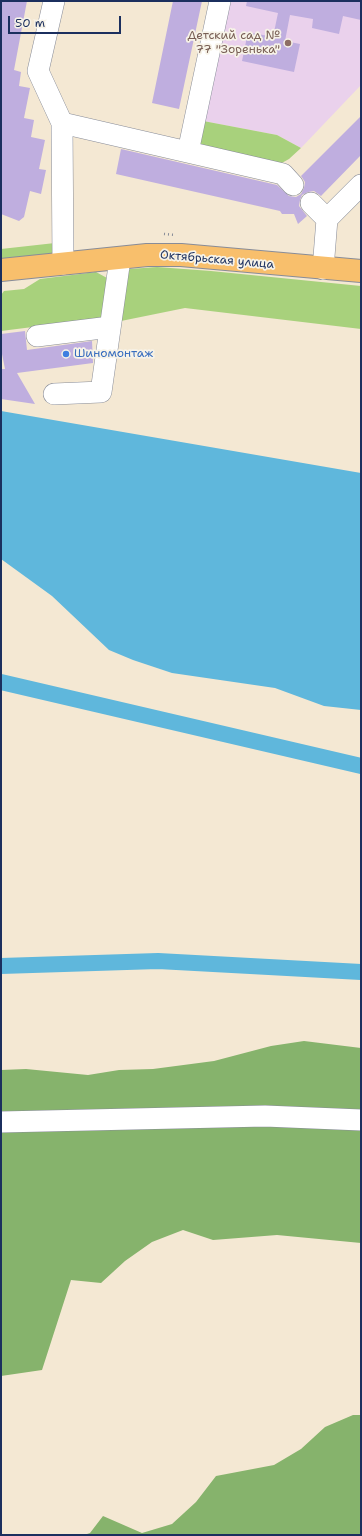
<!DOCTYPE html>
<meta charset="utf-8">
<style>
body{margin:0}
#map{position:relative;width:362px;height:1536px;overflow:hidden;background:#f4e8d3;font-family:"Shantell Sans",sans-serif}
canvas{display:block}
.frame{position:absolute;inset:0;border:2px solid #1b2f5e;pointer-events:none}
.scale{position:absolute;left:8px;top:16px;width:113px;height:18px;box-sizing:border-box;border:2px solid #1b2f5e;border-top:0;padding-left:5px;font-size:12px;line-height:14px;white-space:nowrap;color:#1b2f5e;-webkit-text-stroke:3px #f7f3e8;paint-order:stroke}
</style>
<div id="map">
<canvas width="362" height="1536"></canvas>
<div class="frame"></div>
<div class="scale">50 m</div>
</div>
<script>
const g = document.querySelector('canvas').getContext('2d');
g.lineJoin = 'round';
function fillPath(path, color) { g.fillStyle = color; g.fill(path, 'evenodd'); }
function stroke(path, color, width, dash) { g.strokeStyle = color; g.lineWidth = width; g.lineCap = dash ? 'butt' : 'round'; g.setLineDash(dash || []); g.stroke(path); }
function write(font, color, halo, rows, align = 'center') {
  g.font = font + ' "Shantell Sans",sans-serif'; g.lineWidth = 3.5; g.setLineDash([]); g.textBaseline = 'middle'; g.strokeStyle = halo; g.fillStyle = color; for (const [text, x, y, turn = 0] of rows) {
    g.save(); g.translate(x, y); g.rotate((+turn || 0) * Math.PI / 180); g.textAlign = isNaN(turn) ? turn : align; if (halo) g.strokeText(text, 0, 0); g.fillText(text, 0, 0); g.restore();
  }
}
fillPath(new Path2D(`
 M224 1H361V85L301 148 277 135 198 120Z`), '#ead1ec');
fillPath(new Path2D(`
 M198 120 277 135 301 148 289 159 280 164 203 147 198 142Z
 M55 243V254L1 260V249Z
 M157 267 211 271 361 286V329L185 308 121 321 124 277 130 269Z
 M96 272 107 278 104 318 1 331V295L4 291 24 289 40 279Z`), '#a8d17c');
fillPath(new Path2D(`
 M304 1041 361 1048V1243L277 1235 213 1240 183 1230 152 1242 125 1261 101 1283 71 1280 42 1370 1 1376V1070L26 1069 88 1075 119 1070 153 1069 214 1061 271 1046Z
 M353 1415H361V1535H84L90 1533 103 1516 142 1533 172 1524 196 1502 216 1476 274 1465 301 1449 325 1427Z`), '#86b36c');
fillPath(new Path2D(`
 M1 411 361 473V710L324 706 275 688 172 673 133 660 109 650 52 596 1 559Z`), '#5fb7dc');
stroke(new Path2D(`
 M1 682 361 766
 M1 966 158 961 361 972`), '#5fb7dc', 16);
fillPath(new Path2D(`
 M1 1H27L14 70 21 72 19 86 30 88 24 118 34 120 31 137 45 140 39 169 46 170 41 194 30 191 24 217 19 221 1 214Z
 M173 1H202L179 109 152 103Z
 M247 1H361V20L343 16 339 34 312 28 313 19 290 15 285 41 300 44 294 72 242 61 248 32 273 37 278 13 246 6Z
 M361 116V155L321 196 314 191 308 192 302 195 300 200 299 206 307 216 298 224 294 214H282L280 211 116 174 121 149 277 185 289 196 296 197 301 194 304 188 305 182 301 176Z
 M25 331 27 350 92 341 93 363 17 373 35 404 1 399V369H5L1 349V334Z`), '#bfaedf');
const minor = new Path2D(`
 M54 1 38 71 62 123 63 264
 M62 123 283 174 293 185
 M188 152 220 1
 M311 203 327 219
 M323 269 327 219 361 185
 M37 336 110 327
 M54 394 101 392 120 259
 M1 1122 265 1116 361 1120`);
const major = new Path2D(`
 M1 270 147 255H181L361 271`);
stroke(minor, '#888c98', 22);
stroke(major, '#888c98', 24);
stroke(new Path2D(`
 M164 234 175 235`), '#888c98', 2.5, [1, 3]);
stroke(minor, '#fff', 21);
stroke(major, '#f8bf6c', 22);
for (const [x, y, r, color] of [
 [288,43,4,"#8d6e63"],
 [66,354,4,"#3f7fe0"]
]) { const dot = new Path2D(); dot.arc(x, y, r, 0, 2 * Math.PI); g.fillStyle = color; g.fill(dot); stroke(dot, '#f7f3e8', 1.5); }
write('12px', '#785e54', '#f7f3e8', [
 ["Детский сад №",280,36],
 ["77 \"Зоренька\"",280,50]
], 'right');
write('12px', '#1b2f5e', '#f7f3e8', [
 ["Октябрьская улица",217,260,5]
]);
write('12px', '#366cbe', '#f7f3e8', [
 ["Шиномонтаж",74,354]
], 'left');
</script>
